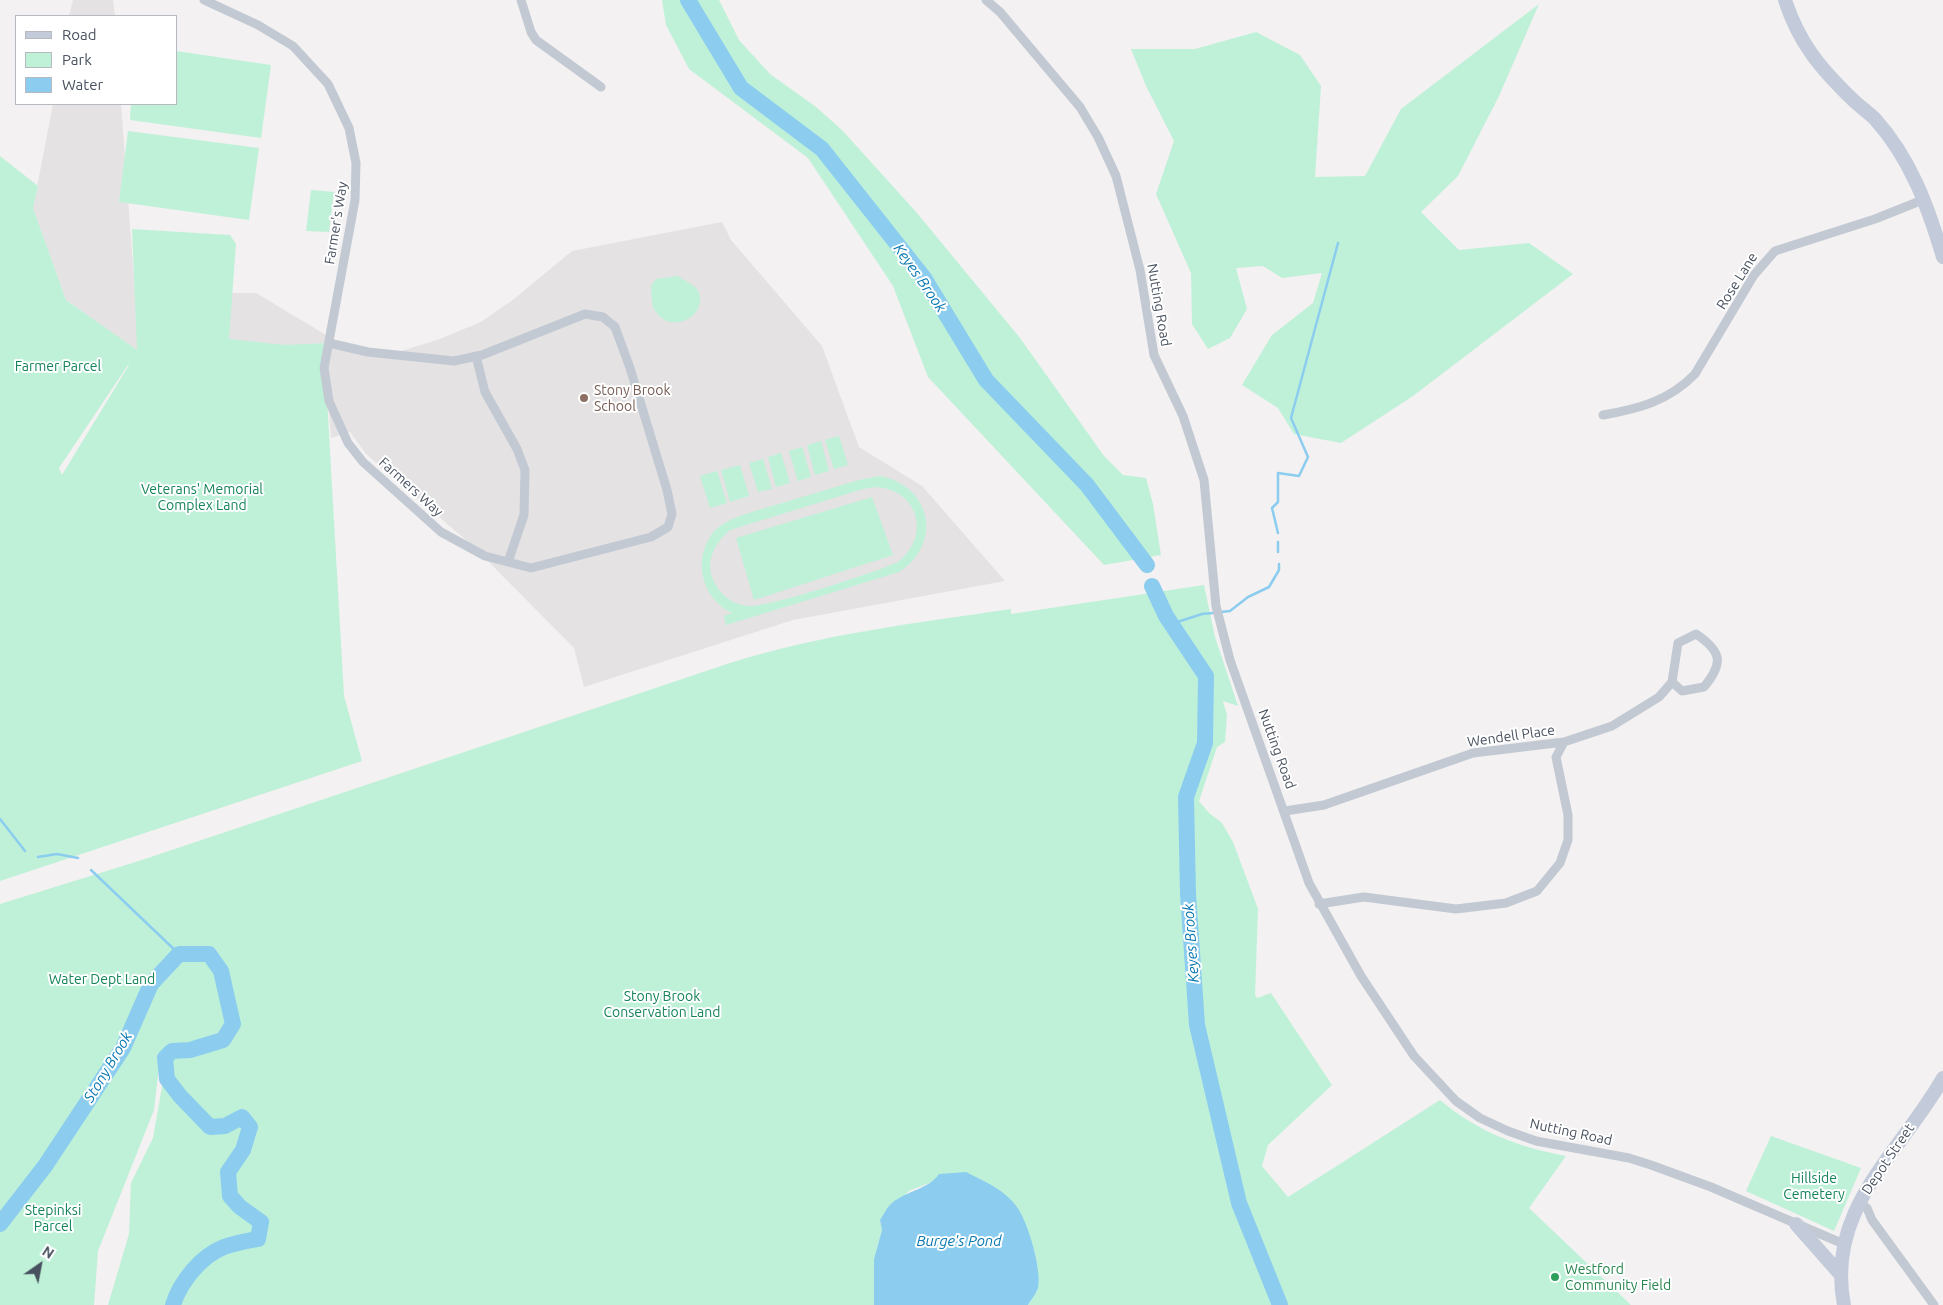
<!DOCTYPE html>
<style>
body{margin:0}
#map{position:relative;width:1943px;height:1305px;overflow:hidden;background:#f3f1f1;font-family:Ubuntu,sans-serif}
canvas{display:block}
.legend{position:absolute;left:15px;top:15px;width:162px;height:90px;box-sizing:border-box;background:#fff;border:1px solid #b6b9bf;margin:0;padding:6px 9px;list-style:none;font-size:15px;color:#48515f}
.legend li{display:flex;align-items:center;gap:10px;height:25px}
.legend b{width:25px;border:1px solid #b6b9bf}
.north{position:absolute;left:15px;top:1240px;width:50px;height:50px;-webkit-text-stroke:4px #fff;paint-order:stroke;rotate:33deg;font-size:14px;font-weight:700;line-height:20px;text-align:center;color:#48515f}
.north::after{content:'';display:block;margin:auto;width:18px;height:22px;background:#48515f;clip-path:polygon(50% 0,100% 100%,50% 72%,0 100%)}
</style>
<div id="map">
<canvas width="1943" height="1305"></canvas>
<ul class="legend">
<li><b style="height:6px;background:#c3cbda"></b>Road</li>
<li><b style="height:14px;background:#bff1d9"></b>Park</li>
<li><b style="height:14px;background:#8ccdef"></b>Water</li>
</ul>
<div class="north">N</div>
</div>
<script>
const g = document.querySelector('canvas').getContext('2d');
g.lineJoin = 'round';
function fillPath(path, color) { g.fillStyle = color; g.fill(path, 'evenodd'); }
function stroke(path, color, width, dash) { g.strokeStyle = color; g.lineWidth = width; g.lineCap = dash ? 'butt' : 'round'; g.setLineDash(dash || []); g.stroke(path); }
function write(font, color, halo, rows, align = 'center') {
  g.font = font + ' Ubuntu,sans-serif'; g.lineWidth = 4; g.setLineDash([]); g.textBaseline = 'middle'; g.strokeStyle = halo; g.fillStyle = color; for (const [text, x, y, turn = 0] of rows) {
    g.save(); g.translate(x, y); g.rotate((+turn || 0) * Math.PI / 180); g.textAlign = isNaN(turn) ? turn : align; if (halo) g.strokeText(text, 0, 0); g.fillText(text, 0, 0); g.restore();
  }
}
fillPath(new Path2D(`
 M73 0H113L115 16H69Z
 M53 104H121L135 293H256L346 347 388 355 437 340 481 322 514 299 572 251 722 222 731 240 822 346 859 447 922 486 1005 581 793 620 584 687 574 648 474 547 366 454 350 432 331 438 325 363 138 351 66 300 33 208Z`), '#e4e2e3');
fillPath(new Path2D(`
 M662 0H719L739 40 770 74 816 107 842 130 917 213 1020 338 1104 456 1123 475 1146 478 1153 504 1161 555 1104 565 928 377 893 286 808 158 689 69 666 25Z
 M1539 4 1499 96 1458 176 1421 212 1459 250 1529 243 1573 274 1413 396 1341 443 1294 434 1278 408 1242 385 1272 335 1313 303 1322 273 1282 278 1263 266 1236 268 1247 309 1230 338 1208 349 1192 324 1191 273 1156 194 1174 141 1146 86 1131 49H1195L1256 32 1300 55 1321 86 1315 177 1365 176 1401 109Z
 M176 51 271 65 261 138 130 120 131 104H176Z
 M128 131 259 148 249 220 119 202Z
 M0 156 38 186 33 208 66 300 137 350 132 229 230 235 236 244 229 339 285 345 329 343 325 363 344 696 362 761 0 881ZM128 365H129L62 475 59 468Z
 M311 190 334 192 329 232 306 231Z
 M678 276C683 280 693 284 697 289 712 313 671 339 654 309 651 304 652 292 651 286L656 279Z
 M839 436 848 465 834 469 825 440Z
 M821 441 829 471 815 475 807 445Z
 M802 447 811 477 798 481 789 451Z
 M781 453 790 483 776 487 768 457Z
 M763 459 772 489 758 492 749 463Z
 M740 465 749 496 730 502 721 470Z
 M717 471 727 503 710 508 700 476Z
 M880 476C932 486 943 544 899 572L726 625 724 616 732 613C703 599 693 564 710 537 717 525 730 520 742 515L859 480ZM876 487C919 490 931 536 898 562 876 572 768 608 748 606 730 604 718 593 712 577 706 558 716 542 730 530L863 489Z
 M872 497 893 555 754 600 736 538Z
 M1204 585 1215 637 1238 706 1223 701 1227 715 1225 742 1217 747 1199 801 1209 813 1222 823 1233 842 1258 909 1255 995 1257 998 1271 993 1332 1085 1268 1145 1262 1166 1288 1197 1440 1100C1478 1132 1518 1147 1566 1156L1529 1208 1631 1305H1028L1038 1289 934 1181 909 1191 880 1220 882 1230 874 1259V1305H108L129 1234 131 1183 153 1138 163 1081 159 1067 154 1110 98 1251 94 1305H0V904L142 860 730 663C822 634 916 623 1011 609V614Z
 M1771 1136 1861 1168 1834 1231 1746 1191Z`), '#bff1d9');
fillPath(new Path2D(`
 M966 1172C984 1181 1005 1190 1017 1207 1028 1222 1042 1270 1038 1288 1036 1294 1031 1300 1028 1305H874V1259L882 1230 880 1220C884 1214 887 1207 892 1203 906 1191 929 1189 939 1174Z`), '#8ccdef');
stroke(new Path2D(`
 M1278 533 1272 508 1278 502V473L1299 476 1308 457 1291 418 1338 243
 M1278 542V552
 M1221 612 1230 611 1248 597 1269 587 1279 570V564
 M1171 624 1202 614 1213 613
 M0 819 25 851
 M38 857 57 854 78 858
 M91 870 179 954`), '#8ccdef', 2.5);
stroke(new Path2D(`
 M688 0 741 88 822 149 924 278 986 380 1087 485 1147 565
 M1152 586 1166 616 1206 676 1205 743 1186 797 1188 894 1197 1025 1239 1203 1280 1305
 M0 1224 45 1166 123 1048 151 984 179 954H209L221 971 233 1024 223 1040 190 1050 172 1051 165 1058 167 1079 180 1096 210 1127 225 1126 242 1117 250 1127 243 1150 228 1172 230 1196 240 1207 261 1222 258 1239C247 1241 235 1243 224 1247 201 1256 180 1282 173 1305`), '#8ccdef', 16);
stroke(new Path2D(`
 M204 0 258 25 293 46 328 84 349 128 356 163 355 200 324 368 329 401 348 443 363 462 441 532 485 556 531 568 651 537 668 527 672 514 667 490 630 368 615 327 603 317 585 314 482 355 454 361 368 352 329 343
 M521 0 531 32 536 40 601 87
 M986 0 1000 12 1080 107 1098 137 1116 176 1140 270 1154 355 1183 416 1204 480 1216 606 1230 660 1309 883 1361 976 1414 1056 1456 1101 1480 1118 1508 1131 1536 1141 1629 1158 1651 1165 1711 1187 1846 1245
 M476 356 485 392 517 449 525 470 524 515 508 562
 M1603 415C1638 409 1669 401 1695 374L1754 275 1775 251 1875 219 1925 199
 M1285 811 1324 805 1473 753 1564 742 1612 726 1659 697 1672 682 1678 643 1696 634C1723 652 1723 664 1704 687L1682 691 1672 682
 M1319 904 1364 897 1456 909 1506 903 1537 891 1560 863 1568 840V815L1556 757 1564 742
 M1859 1202 1867 1208 1872 1220 1934 1305`), '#c2c9d3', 9);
stroke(new Path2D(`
 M1785 0C1799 43 1820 68 1852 99 1859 106 1868 112 1875 119 1911 159 1928 207 1943 257
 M1796 1224 1841 1275
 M1844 1305C1825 1208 1901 1153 1943 1078`), '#c3cbda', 14);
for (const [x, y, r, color] of [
 [584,398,5,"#8d6e63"],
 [1555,1277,5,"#2e9e5b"]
]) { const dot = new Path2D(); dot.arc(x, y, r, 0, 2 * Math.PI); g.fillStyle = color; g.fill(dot); stroke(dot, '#fff', 2); }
write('14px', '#48515f', '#fff', [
 ["Farmer's Way",336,223,-81],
 ["Rose Lane",1737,281,-58],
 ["Nutting Road",1159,305,80],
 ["Farmers Way",411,487,42],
 ["Wendell Place",1511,736,-8],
 ["Nutting Road",1277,749,70],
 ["Nutting Road",1571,1132,12],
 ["Depot Street",1888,1159,-56]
]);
write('14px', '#15845b', '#fff', [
 ["Farmer Parcel",58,366],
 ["Veterans' Memorial",202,489],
 ["Complex Land",202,505],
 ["Water Dept Land",102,979],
 ["Stony Brook",662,996],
 ["Conservation Land",662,1012],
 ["Hillside",1814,1178],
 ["Cemetery",1814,1194],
 ["Stepinksi",53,1210],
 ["Parcel",53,1226]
]);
write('14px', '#785e54', '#fff', [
 ["Stony Brook",594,390],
 ["School",594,406]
], 'left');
write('14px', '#27864d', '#fff', [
 ["Westford",1565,1269],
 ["Community Field",1565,1285]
], 'left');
write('italic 15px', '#0978b2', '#fff', [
 ["Keyes Brook",920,278,55],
 ["Keyes Brook",1191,943,-94],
 ["Stony Brook",108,1067,-59],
 ["Burge's Pond",959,1241]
]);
</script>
